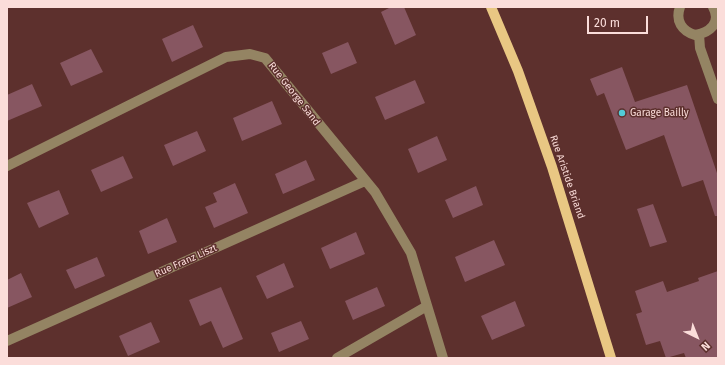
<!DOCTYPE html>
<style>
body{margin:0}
#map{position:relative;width:725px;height:365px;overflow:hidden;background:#5d302d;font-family:"Fira Sans",sans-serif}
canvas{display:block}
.frame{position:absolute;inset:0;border:8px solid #fbddda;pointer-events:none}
.north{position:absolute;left:677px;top:317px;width:40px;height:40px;-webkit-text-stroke:3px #5d302d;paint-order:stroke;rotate:137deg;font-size:11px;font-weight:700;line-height:16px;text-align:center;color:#fbddda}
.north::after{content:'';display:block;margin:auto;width:14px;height:18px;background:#fbddda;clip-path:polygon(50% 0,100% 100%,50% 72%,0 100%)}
.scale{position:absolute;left:587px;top:16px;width:61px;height:18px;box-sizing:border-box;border:2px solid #fbddda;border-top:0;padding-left:5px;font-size:12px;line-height:14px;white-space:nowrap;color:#fbddda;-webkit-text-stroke:3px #5d302d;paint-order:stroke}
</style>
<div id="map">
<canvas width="725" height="365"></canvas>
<div class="frame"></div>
<div class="north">N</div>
<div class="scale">20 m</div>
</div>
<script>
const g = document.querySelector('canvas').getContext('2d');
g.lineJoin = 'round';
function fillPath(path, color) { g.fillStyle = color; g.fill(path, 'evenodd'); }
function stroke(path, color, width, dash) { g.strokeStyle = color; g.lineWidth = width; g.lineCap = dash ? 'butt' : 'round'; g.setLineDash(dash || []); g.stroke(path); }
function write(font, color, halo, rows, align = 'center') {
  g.font = font + ' "Fira Sans",sans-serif'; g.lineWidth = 3; g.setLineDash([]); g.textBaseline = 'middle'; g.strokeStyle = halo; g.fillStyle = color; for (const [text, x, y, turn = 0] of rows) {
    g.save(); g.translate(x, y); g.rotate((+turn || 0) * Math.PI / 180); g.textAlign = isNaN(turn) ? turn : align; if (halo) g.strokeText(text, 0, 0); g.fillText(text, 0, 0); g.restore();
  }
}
fillPath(new Path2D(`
 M391 7H404L416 35 395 45 381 12Z
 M193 25 203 47 172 62 162 39Z
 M348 42 357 63 331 74 322 53Z
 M91 49 103 72 71 86 60 63Z
 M622 67 635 102 687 85 718 176V216H715L703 180 682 187 664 135 626 150 604 93 597 96 590 79Z
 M415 80 425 103 385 120 375 97Z
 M32 84 42 106 7 121V95Z
 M272 101 282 124 242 141 233 118Z
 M197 131 206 151 173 166 164 145Z
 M437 136 447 160 418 173 408 149Z
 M123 156 133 178 101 192 91 170Z
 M306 160 315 180 283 194 275 174Z
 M235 183 248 213 214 228 205 207 217 202 213 193Z
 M476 186 483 205 453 218 445 200Z
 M59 190 69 214 39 228 27 203Z
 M653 204 667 242 650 247 637 209Z
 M167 218 177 242 148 254 139 231Z
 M356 232 365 254 330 269 321 248Z
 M494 240 505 265 465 282 455 257Z
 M97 257 105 276 75 289 66 270Z
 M284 263 294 287 267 299 256 276Z
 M718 271V358H686L684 353 666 358 660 341 646 345 636 314 642 312 635 291 663 281 667 292 699 281 698 278Z
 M21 273 32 297 7 308V280Z
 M221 287 243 339 223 348 211 321 200 326 189 300Z
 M377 287 385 306 353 320 345 301Z
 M515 301 525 326 492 340 481 316Z
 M301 321 309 339 279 352 271 333Z
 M151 322 160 342 128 356 119 336Z`), '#875661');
stroke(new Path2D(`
 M680 7C675 21 682 31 695 35 709 33 722 23 713 7
 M699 34 700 48 718 99
 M7 166 226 57 250 54 265 58 375 192 411 253 443 358
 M7 341 365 181
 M337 358 427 306`), '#948463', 10);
stroke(new Path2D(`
 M491 7 518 71 552 167 611 358`), '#e9c783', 10);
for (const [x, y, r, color] of [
 [622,113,4,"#52cbd8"]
]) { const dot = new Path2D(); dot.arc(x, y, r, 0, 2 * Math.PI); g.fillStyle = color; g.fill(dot); stroke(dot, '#5d302d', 1.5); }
write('10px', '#fbddda', '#5d302d', [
 ["Rue George Sand",294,94,52],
 ["Rue Aristide Briand",567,177,71],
 ["Rue Franz Liszt",186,261,-24]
]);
write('10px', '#fbddda', '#5d302d', [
 ["Garage Bailly",630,113]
], 'left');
</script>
